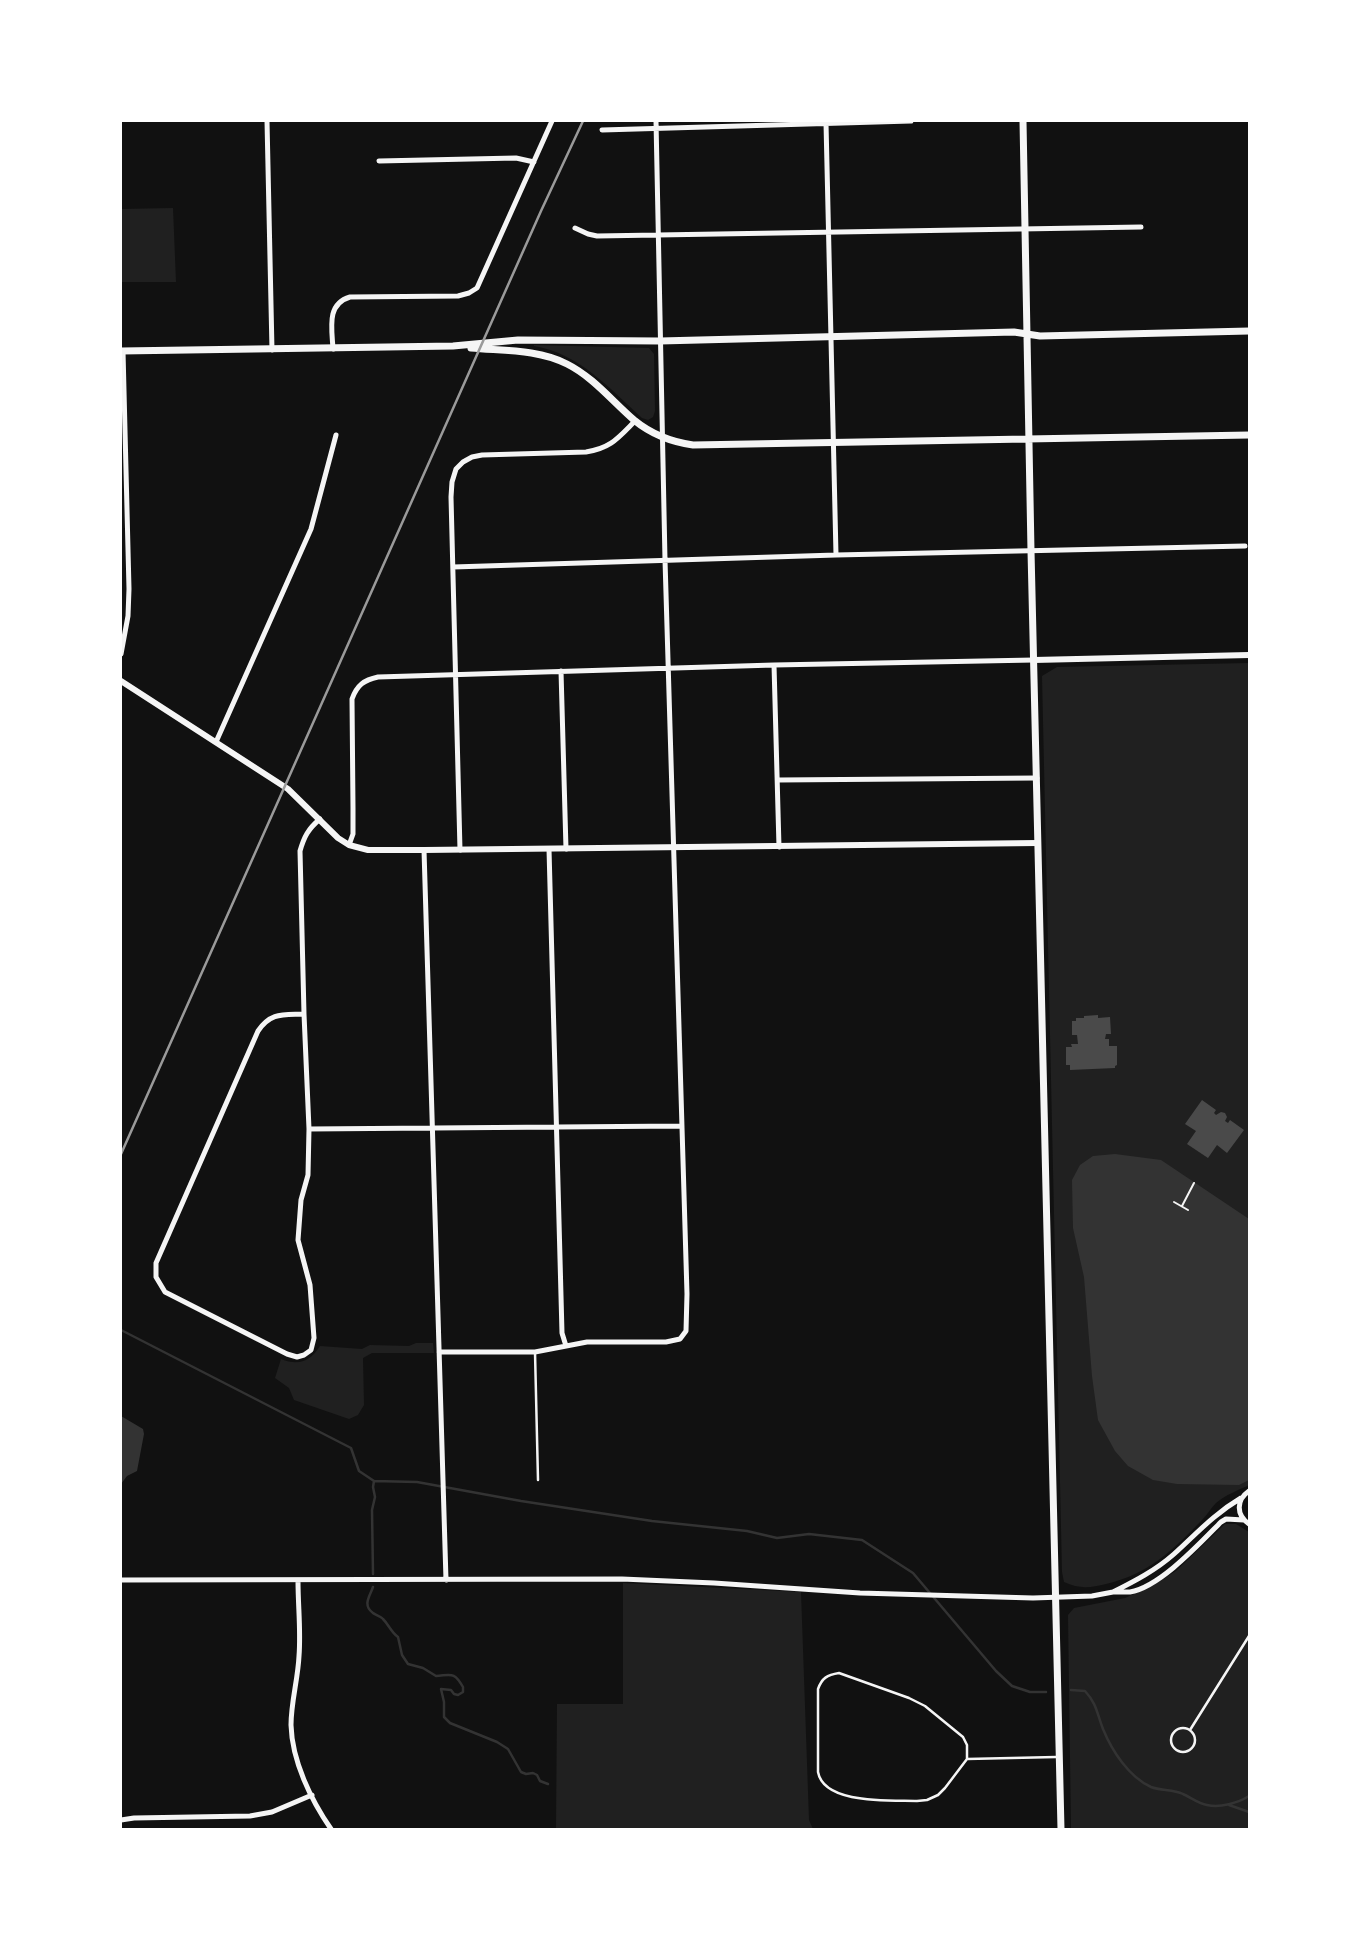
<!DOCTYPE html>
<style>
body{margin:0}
#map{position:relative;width:1370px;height:1950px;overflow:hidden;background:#111;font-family:"IBM Plex Sans",sans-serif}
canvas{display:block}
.frame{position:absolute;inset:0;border:122px solid #fff;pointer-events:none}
</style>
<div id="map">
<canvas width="1370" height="1950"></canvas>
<div class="frame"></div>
</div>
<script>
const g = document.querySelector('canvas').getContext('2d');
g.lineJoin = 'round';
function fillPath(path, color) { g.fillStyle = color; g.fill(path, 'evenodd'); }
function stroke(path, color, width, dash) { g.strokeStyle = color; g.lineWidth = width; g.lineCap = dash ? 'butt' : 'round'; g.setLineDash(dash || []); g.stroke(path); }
fillPath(new Path2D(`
 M173 208 176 282H121V209Z
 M534 345 649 348 654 354 655 411 653 417 648 420 642 418C610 389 579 353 534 346Z
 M1249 663V1485C1239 1490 1225 1495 1216 1503 1211 1508 1207 1515 1202 1520 1173 1550 1149 1574 1106 1584 1090 1588 1079 1589 1064 1582L1062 1572 1042 676 1057 667Z
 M416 1343H433L434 1353H372L363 1358 364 1405 358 1415 349 1419 294 1400 289 1388 275 1378 281 1359C298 1366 310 1362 320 1346L362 1349 370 1345 409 1346Z
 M1225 1524H1236L1249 1532V1829H1071L1068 1615 1074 1608 1125 1598 1152 1586 1176 1571Z
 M623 1583 801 1592 809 1820 813 1829H556L557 1704H623Z`), '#202020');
fillPath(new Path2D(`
 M1115 1154 1161 1160 1249 1219V1480L1239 1485 1177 1484 1153 1480 1128 1466 1115 1451 1098 1420 1092 1376 1084 1277 1073 1228 1072 1180 1080 1165 1093 1156Z
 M121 1416 143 1429 144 1434 137 1471 127 1476 121 1484Z`), '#333');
stroke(new Path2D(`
 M121 1330 351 1448 359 1471 374 1481 417 1482 521 1501 652 1521 747 1531 777 1538 809 1534 862 1540 913 1573 996 1671 1012 1686 1030 1692H1046
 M373 1574 372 1510 375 1497 373 1487 374 1481
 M373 1587C370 1596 362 1605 373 1613 374 1614 382 1617 383 1619 389 1625 391 1632 398 1637L402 1655 408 1664 423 1668 436 1676C451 1675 454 1671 463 1687V1692L458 1695 454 1694 451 1690 441 1689 444 1702V1717L450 1723 497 1742 508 1749 521 1772 526 1774 533 1773 537 1775 540 1781 548 1784
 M1071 1690 1085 1691C1097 1704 1097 1714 1103 1729 1112 1751 1129 1777 1151 1787 1161 1791 1173 1789 1183 1794 1190 1797 1199 1804 1207 1805 1220 1808 1238 1803 1249 1796
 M1229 1805 1249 1812`), '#333', 2.5);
fillPath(new Path2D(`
 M1098 1015V1018L1110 1017 1111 1034H1106L1105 1039H1109V1046H1117V1065L1115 1066V1068L1070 1070V1065H1066V1047H1072L1071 1044H1078L1077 1035H1072V1021H1076V1018H1084V1016Z
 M1202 1100 1216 1110 1214 1113 1216 1115 1221 1112 1225 1113 1227 1117 1225 1121 1228 1123 1230 1120 1244 1130 1227 1153 1217 1145 1208 1158 1187 1144 1196 1131 1185 1124Z`), '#4a4a4a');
stroke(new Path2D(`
 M1174 1202 1188 1210
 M1182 1206 1194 1183`), '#f5f5f5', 2);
stroke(new Path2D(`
 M535 1352 538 1480
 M839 1673 909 1698 925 1706 963 1737 967 1745V1759L945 1788 938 1795 927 1800 917 1801C892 1800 824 1805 818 1772V1689C822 1678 827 1675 839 1673Z
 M1171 1740a12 12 0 1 1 24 0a12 12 0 1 1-24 0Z
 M1190 1730 1249 1636
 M967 1759 1056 1757`), '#f5f5f5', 2.5);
stroke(new Path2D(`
 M267 121 272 350
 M826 123 836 555
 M602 130 911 121
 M379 161 516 158 534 162
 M575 228 588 234 597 236 1141 227
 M333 349C332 329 326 304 350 297L458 296 469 293 477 288 552 121
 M453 567 836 555 1245 546
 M121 654 128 616 129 589 123 351
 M774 665 779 847
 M561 671 566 849
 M216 742 311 529 336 435
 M778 780 1037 778
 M349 845 353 834V808L352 699C357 685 364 680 378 677L774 665 1034 660
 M549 849 562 1333 566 1346
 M424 850 446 1580
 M460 850 451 497 452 482 456 469 463 462 472 457 482 455 586 452C611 448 618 438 635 421
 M304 1014C283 1015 271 1012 258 1031L156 1263V1277L165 1292 287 1354 297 1357 304 1355 311 1350 314 1338 310 1285 298 1240 301 1200 308 1175 309 1129 304 1014 300 851C304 837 308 829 320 819
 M309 1129 682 1126
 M439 1352H535L587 1342H666L680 1339 686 1331 687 1294 665 560 656 121
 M1249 1491C1236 1500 1236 1515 1249 1524
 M1241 1498C1214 1514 1197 1533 1174 1554 1156 1570 1135 1581 1113 1592 1119 1592 1125 1592 1130 1592 1160 1587 1200 1543 1221 1522L1226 1519 1244 1520
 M121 1580 622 1579 714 1583 860 1593 1033 1598 1092 1596 1113 1592
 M298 1581C298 1606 301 1631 299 1656 298 1679 291 1702 291 1725 292 1761 311 1800 331 1829
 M121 1820 134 1818 250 1816 272 1812 312 1795`), '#f5f5f5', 5);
stroke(new Path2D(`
 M1034 660 1249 655
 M121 681 288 789 338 838 349 845 368 850H424L1038 843`), '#f5f5f5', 6);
stroke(new Path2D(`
 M1023 121 1031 551 1061 1829
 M471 348C503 351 538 349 567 364 593 377 612 401 634 420 651 434 672 442 693 445L1249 435
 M121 351 453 346 518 340 660 341 1014 332 1040 336 1249 331`), '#f5f5f5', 7);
stroke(new Path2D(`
 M121 1154 541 211 583 121`), '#9a9a9a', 2.5);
</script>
